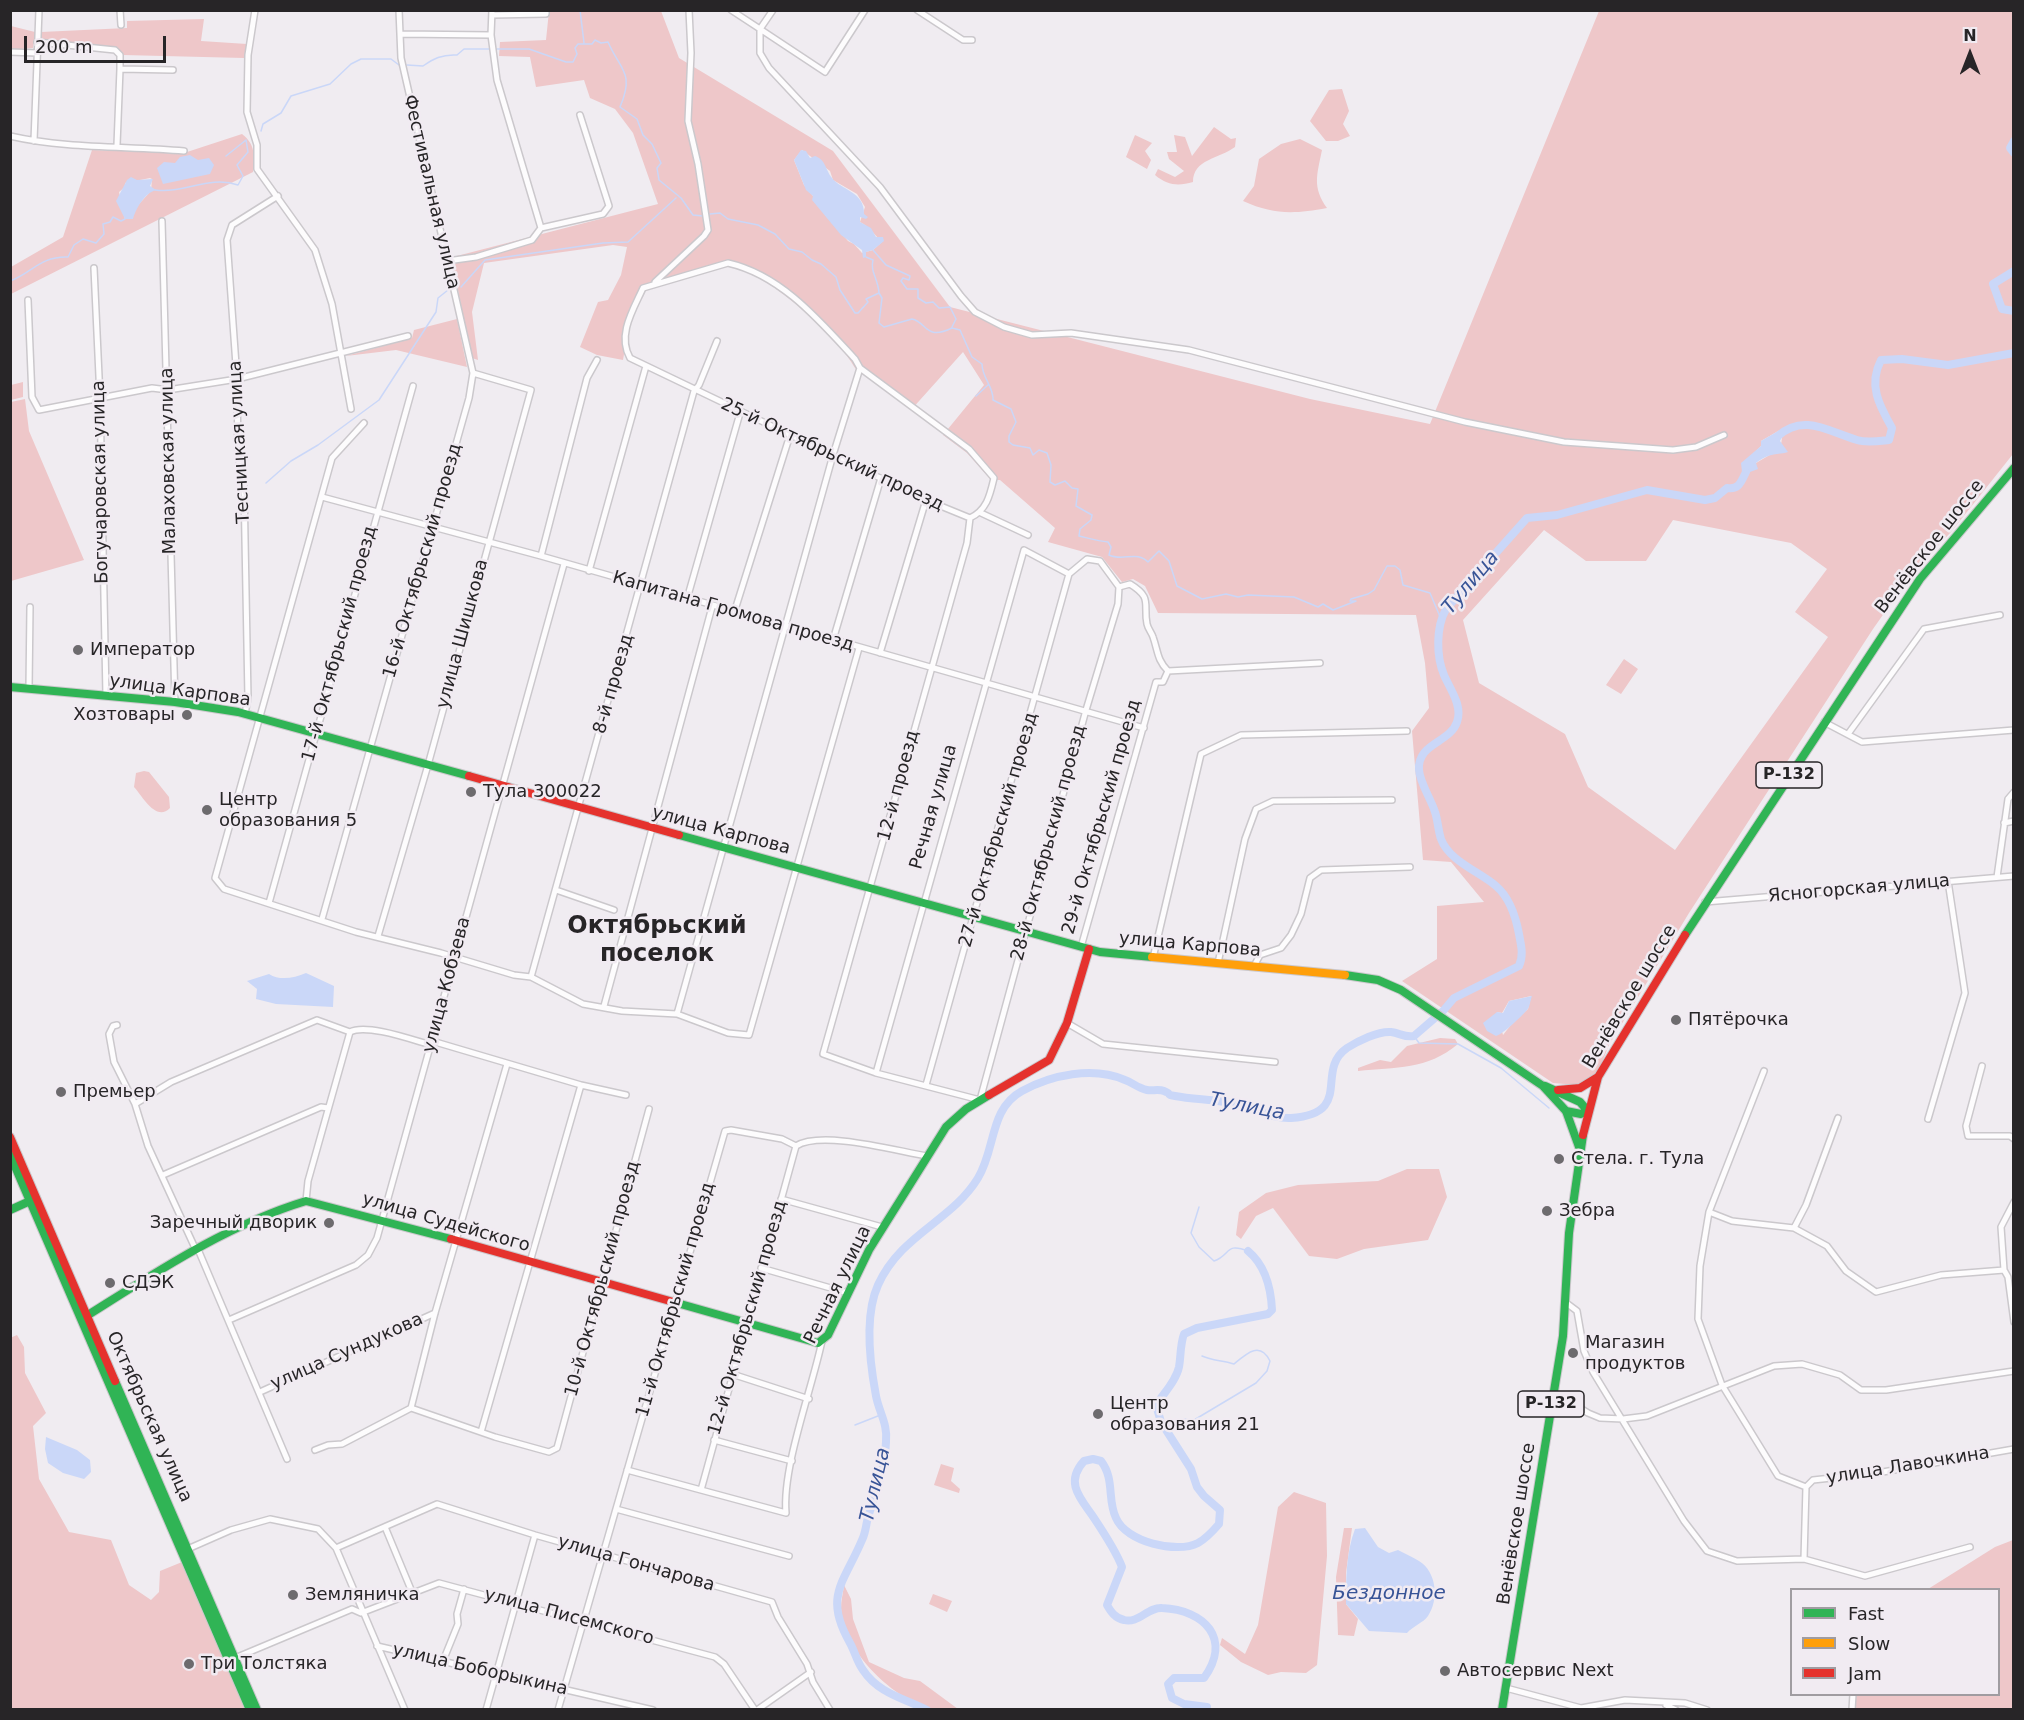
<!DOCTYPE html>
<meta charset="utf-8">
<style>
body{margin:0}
#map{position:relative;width:2024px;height:1720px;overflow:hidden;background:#f0ecf1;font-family:"DejaVu Sans",sans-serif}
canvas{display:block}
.frame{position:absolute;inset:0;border:12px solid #272527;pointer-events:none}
.legend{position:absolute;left:1790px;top:1588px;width:210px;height:108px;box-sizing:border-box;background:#f1ebf2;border:2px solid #a09ca1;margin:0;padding:8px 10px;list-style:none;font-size:18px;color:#272527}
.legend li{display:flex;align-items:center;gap:12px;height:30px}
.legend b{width:30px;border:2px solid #a09ca1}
.north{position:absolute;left:1940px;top:24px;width:60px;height:60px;-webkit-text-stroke:4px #f1ebf2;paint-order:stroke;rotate:0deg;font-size:16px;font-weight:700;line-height:24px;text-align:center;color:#272527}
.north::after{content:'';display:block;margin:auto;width:21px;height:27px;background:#272527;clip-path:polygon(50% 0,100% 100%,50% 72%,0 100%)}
.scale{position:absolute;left:24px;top:36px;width:142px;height:27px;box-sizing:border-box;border:3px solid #272527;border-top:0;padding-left:8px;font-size:18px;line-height:21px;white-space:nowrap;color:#272527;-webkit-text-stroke:4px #f1ebf2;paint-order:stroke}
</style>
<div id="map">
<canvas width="2024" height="1720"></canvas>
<div class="frame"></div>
<ul class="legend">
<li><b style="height:8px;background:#30b455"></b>Fast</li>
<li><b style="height:8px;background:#ff9f0a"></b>Slow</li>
<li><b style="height:8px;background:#e5322d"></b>Jam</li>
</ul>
<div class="north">N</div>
<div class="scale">200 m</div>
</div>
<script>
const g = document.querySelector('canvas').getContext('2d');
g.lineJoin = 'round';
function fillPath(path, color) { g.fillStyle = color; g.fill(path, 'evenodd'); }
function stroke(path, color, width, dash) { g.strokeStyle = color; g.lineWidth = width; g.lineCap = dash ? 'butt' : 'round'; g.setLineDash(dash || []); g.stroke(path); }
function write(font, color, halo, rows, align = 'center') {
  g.font = font + ' "DejaVu Sans",sans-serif'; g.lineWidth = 5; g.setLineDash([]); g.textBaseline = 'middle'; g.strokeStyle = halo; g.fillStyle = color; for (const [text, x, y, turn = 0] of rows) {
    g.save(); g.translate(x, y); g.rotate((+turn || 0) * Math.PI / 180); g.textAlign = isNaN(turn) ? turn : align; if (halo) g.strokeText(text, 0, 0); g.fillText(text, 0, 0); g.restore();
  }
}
fillPath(new Path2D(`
 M549 11H661L679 58 833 151 950 307 1310 399 1430 424 1599 11H2013V454L1951 532 1913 572 1873 629 1689 913 1609 1045 1598 1072 1577 1085 1553 1083 1402 981 1437 959V906L1484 902 1451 862 1423 860 1412 731 1429 708 1425 663 1416 615 1158 613 1145 586 1133 579 1122 582 1102 557 1048 542 1055 528 1000 480H991L967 453 943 435 984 385 963 352 911 410 855 368C839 337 764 269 729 267 712 266 663 285 645 291L629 325 623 360 597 355 580 347 598 302 608 300 621 275 627 247 613 245 484 263 472 312 478 360 472 358 455 276 449 258 658 204 633 133 615 109 590 98 584 80 536 87 530 57 499 56 500 42 546 40ZM802 150 830 171 833 180 857 194 865 207 860 222C870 227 874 236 883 241L873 250 862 253 854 244 848 241 813 200V196L804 185 794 160ZM1780 430C1784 437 1781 446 1777 454L1773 453 1756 463 1747 474H1742L1746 461 1761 446V441ZM1673 520 1791 543 1827 569 1795 612 1828 637 1675 850 1588 787 1565 734 1479 683 1463 620 1544 530 1586 561H1646ZM1531 996 1528 1009 1514 1021 1503 1035 1497 1012 1502 1013 1509 1001Z
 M204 19 201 41 247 44 244 58 123 55 117 47 40 39 41 32 127 28V21Z
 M11 26 35 32 33 48 11 50Z
 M1342 89 1349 111 1343 124 1350 136 1338 141H1326L1310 121 1329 90Z
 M1214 127 1231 139 1236 138 1235 147C1219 159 1193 159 1193 182 1179 186 1168 186 1155 175L1158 169 1175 177 1184 171 1169 159 1167 152H1177L1174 135 1185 137 1192 156Z
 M242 134C256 145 254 155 253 172L11 294V267L63 237 92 150 184 153ZM150 178 152 179 151 191 125 219 119 192 125 187V183Z
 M1135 135 1152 143 1145 151 1151 160 1147 169 1126 157Z
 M1300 139 1322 150C1317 175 1312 187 1327 208 1294 214 1274 215 1243 201L1254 186 1259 159 1281 144Z
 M457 319 467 367 396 350 346 356 412 338 414 330Z
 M23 382V397L11 400V385Z
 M25 399 29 431 84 560 11 581V402Z
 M1624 659 1638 669 1621 694 1606 685Z
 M144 771 149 772 169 797 170 808C156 822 143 797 134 787L136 773Z
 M1440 1038 1455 1039 1458 1044C1427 1070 1396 1067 1358 1071V1068L1380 1060 1391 1062 1407 1046Z
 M1407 1169H1439L1447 1197 1428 1240 1364 1249 1337 1259 1309 1256 1273 1208 1256 1216 1241 1239 1236 1235 1239 1212 1266 1193 1298 1185 1378 1181Z
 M17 1335 24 1347 25 1373 46 1413 33 1426 39 1479 69 1532 111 1540 129 1585 151 1600 159 1592 160 1571 187 1560 245 1709 11 1710 10 1338Z
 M941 1464 954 1468 951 1481 960 1489 959 1493 934 1485Z
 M1294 1492 1326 1503 1327 1556 1317 1665 1306 1673 1281 1672 1268 1675 1241 1662 1220 1645 1222 1638 1245 1654 1258 1625 1278 1507Z
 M1344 1528H1352L1346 1573V1604L1358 1619 1354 1636 1338 1635 1336 1577Z
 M2013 1540V1709L1849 1710V1695L1998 1694V1590L1928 1589 1995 1547Z
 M844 1585 851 1599 853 1619 869 1662 904 1678 920 1681 958 1709C950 1710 941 1711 934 1710 895 1701 842 1651 841 1608 841 1601 843 1593 844 1585Z
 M933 1594 952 1601 947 1612 929 1604Z`), '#eec7c9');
fillPath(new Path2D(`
 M801 150 806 151 810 158 815 156C826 160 825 169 832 178 841 190 865 192 864 214L868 217 866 219 860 217V222L871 228 876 237H883L884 241 873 250 866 252V257L863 258 862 250 841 235 812 200 813 196 806 190 794 160Z
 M190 155 198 160 209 158 214 165 210 174 163 184 157 168 164 162 175 163 180 157Z
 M131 177 137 180 153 179 150 186 156 190C145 193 136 208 133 219H125L116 201 127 180Z
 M1780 430H1785L1780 441 1788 452C1773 456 1771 452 1756 463L1758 469 1750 472 1743 481 1741 463 1761 446V441Z
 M306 973 334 986 333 1007 276 1004 256 999 257 989 247 981 269 974C280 981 294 978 306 973Z
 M1532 996C1530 1001 1530 1007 1527 1010 1522 1016 1502 1035 1496 1036L1487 1031 1483 1023 1497 1012 1503 1013 1509 1001Z
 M46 1437 77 1450 90 1460 91 1472 84 1479 63 1473 48 1463 45 1449Z
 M1365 1528 1378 1547 1389 1553 1398 1550C1405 1554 1413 1557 1419 1561 1437 1572 1439 1600 1428 1616 1423 1623 1413 1626 1407 1633L1369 1631 1346 1604C1346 1579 1346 1553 1355 1529Z`), '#cad7f8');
stroke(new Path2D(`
 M580 10 584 43
 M494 49H529L566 62H573L577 54 575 48 578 44H592L595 40 601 43 608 42C620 70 635 72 620 107L637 119 643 135 652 144 661 163 657 168 659 180 681 198 693 215 703 216
 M407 65 423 66C433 59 442 54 457 55L464 49H491
 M261 131 263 124 281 113 291 96 330 84 351 64 361 59H391L399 65
 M226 156 246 140
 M155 190C184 194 209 175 238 185L243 176 237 165 248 152 246 140
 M710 214 720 213 728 219 758 225 775 234 789 249 802 252 812 260 821 264 836 277 840 290 855 313H858L868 302 866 299 879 293 882 298 879 323 884 327 912 319C927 322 925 341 952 328L960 330 972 357 982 364C982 378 994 387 993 400L1011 409 1016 422 1009 436V442L1013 445 1030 448 1033 455 1039 450 1047 453 1051 465 1050 482 1055 485 1065 481 1072 488 1078 489 1076 506 1092 515 1091 520 1080 529 1079 536C1088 538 1097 541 1108 542L1111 547 1109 555C1123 562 1137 550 1148 562L1159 551 1169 561 1177 586 1202 599 1226 594 1238 597 1248 595 1294 597 1318 607 1323 604 1333 610 1356 601H1350L1351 599 1368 594 1374 590 1387 566H1395L1400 570 1403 585 1430 593 1441 619
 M873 250 886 265 910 276 909 280 903 278 901 281 907 289H918V298L926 303 933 302 939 308 950 307 956 319 952 327
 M866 257 873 260C870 272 878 278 879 293
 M10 281C32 273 40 256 68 257L74 245 83 239 96 243 104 234 103 224 110 222 113 217 121 221 125 219
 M461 287 485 260 603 243 628 242 676 198
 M976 396 988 385
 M266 483 291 461 318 445 379 400 436 312 438 298 448 290
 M1414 1036 1419 1043 1458 1044 1501 1068 1549 1108
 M1199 1207 1191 1233 1199 1247 1214 1261C1231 1255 1225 1242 1248 1251
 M855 1425 883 1414
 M1166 1428 1182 1419 1194 1420 1256 1383 1267 1371 1270 1361C1260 1341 1247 1353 1234 1364 1222 1360 1213 1361 1202 1356
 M1207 1710V1707`), '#cad7f8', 1.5);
stroke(new Path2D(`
 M2014 141 2010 148 2014 153
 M2014 271 1993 284 2002 309 2014 311
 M1778 436C1804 413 1829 432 1857 440 1867 443 1879 441 1889 440L1892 428C1879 405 1868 385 1881 360L1902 359 1948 365 2014 353
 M1207 1707 1184 1704 1172 1698 1168 1684 1174 1678H1204C1232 1639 1205 1610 1162 1608 1148 1607 1138 1624 1124 1620 1115 1618 1111 1612 1107 1605L1122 1567C1116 1551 1104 1533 1094 1518 1081 1499 1064 1483 1084 1461L1093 1459 1101 1461C1115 1479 1107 1500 1116 1518 1126 1542 1177 1554 1198 1543 1207 1538 1213 1531 1219 1524L1220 1510 1204 1496 1197 1487 1191 1469 1161 1422 1156 1405C1164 1393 1176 1381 1179 1367 1181 1356 1180 1345 1184 1334L1197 1328 1268 1314 1272 1310C1271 1288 1266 1266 1248 1251
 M927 1710C903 1698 878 1693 863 1670 857 1662 855 1652 850 1643 823 1596 844 1583 862 1540 866 1532 866 1524 868 1517 876 1493 885 1467 886 1442 888 1424 879 1412 876 1396 870 1364 864 1316 878 1285 901 1234 952 1221 978 1178 996 1149 989 1109 1022 1091 1051 1075 1093 1066 1125 1080 1133 1083 1138 1088 1147 1090 1152 1091 1159 1089 1164 1091 1174 1095 1164 1094 1175 1096 1196 1100 1218 1099 1239 1105 1256 1109 1273 1119 1291 1118 1355 1113 1314 1071 1347 1048 1358 1041 1378 1031 1391 1032 1400 1033 1405 1038 1414 1036L1443 1011 1454 998 1519 966C1524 955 1521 945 1519 934 1516 918 1509 897 1496 886 1480 872 1449 861 1441 839 1438 830 1438 821 1435 812 1431 799 1420 783 1419 770 1417 743 1450 743 1457 722 1463 706 1450 689 1444 675 1436 656 1436 627 1446 609L1527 518 1557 515 1647 490 1705 500 1715 498 1727 488C1739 490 1741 482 1746 472`), '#cad7f8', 8);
const street = new Path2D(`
 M120 10 121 25
 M255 10 248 55 247 112 257 145V169L315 250 332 304 351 409
 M492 10 491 35 497 80 541 228
 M731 10 760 29V53L769 68 880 187 961 296 975 312 1004 327 1032 335 1071 333 1189 350 1465 422 1564 442 1673 450 1696 447 1724 435
 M773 10 760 29 825 72 865 10
 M917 10 963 40H972
 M492 15 546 14V10
 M400 34 491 35
 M37 42 115 50 120 55V69L173 70
 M10 52 37 53
 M10 136C67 149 126 146 184 151
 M34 141 39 10
 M117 145 120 69
 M162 221 175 702
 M541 228 603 214 609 206 580 115
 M447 261 476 257 532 240 541 228
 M728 263C781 275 819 320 855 359L860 368 969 449 994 478C990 495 987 510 970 518L926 500 630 358C617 335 633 310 643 288Z
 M94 268 100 398 106 695
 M655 282 704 236 708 230 698 164 688 121 691 53 689 10
 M28 300 32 397 39 410 152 388 168 390 237 379 408 336
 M364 423 332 458 215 878 224 889 356 932 441 953 514 975 531 977 583 1004 622 1011 677 1014 728 1033 749 1035 859 648
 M322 497 541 556 1144 728
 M981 513 1028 535
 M970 518 967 543 823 1054 876 1073 980 1100 1086 710 1118 604 1119 587
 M541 556 587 378 597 360
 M589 571 646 366
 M1069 574 1087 559 1100 561 1119 587
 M1119 587 1130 584C1153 598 1143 604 1147 624 1148 629 1152 633 1153 637 1158 651 1157 660 1168 671
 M687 599 740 413
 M734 613 790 435
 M833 640 881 478
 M880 653 926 500
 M1168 671 1320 663
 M29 688 30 607
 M245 714 248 698 244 486 238 457 237 379 227 240 232 225 278 196
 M1824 722 1862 742 2014 730
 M1848 734 1924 629 2000 615
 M2004 823 2014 821
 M1997 877 2008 799 2014 792
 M556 890 614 910
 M1705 902 2014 876
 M269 903 413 386
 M322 919 469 398 473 373 401 58 399 10
 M378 936 428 765 531 390 473 373
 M1081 947 1156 682H1163L1168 671
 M1153 958 1201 754 1241 735 1407 731
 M1218 963 1245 839 1256 809 1273 801 1392 800
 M1254 966 1260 955 1281 948 1291 935 1301 914 1310 878 1321 870 1410 867
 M531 977 694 391 699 385 717 341
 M604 1006 712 607
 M677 1014 833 455 860 368
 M1067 1023 1103 1044 1275 1062
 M117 1025 113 1026 109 1034 114 1062 135 1104 148 1146 195 1248
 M432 1041 581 1085 626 1095
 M1982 1066 1966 1126 1968 1136H2010L2014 1139
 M1764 1071 1709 1212 1700 1266 1698 1319 1722 1385 1778 1476 1806 1487
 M876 1073 1024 550 1069 574
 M926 1085 1069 574
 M135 1104 171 1082 317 1020 350 1032C366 1023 413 1040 431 1045
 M1928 1119 1965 993 1948 881
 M163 1175 321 1107 328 1108
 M781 1199 882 1227
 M306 1201 308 1181 350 1032
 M2014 1202 2001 1227 2004 1270 2008 1277 2014 1322
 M1709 1212 1732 1221 1794 1228 1827 1246 1846 1271 1876 1292 1941 1275 2004 1270
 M1794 1228 1806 1205 1838 1118
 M197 1247 287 1459
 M761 1268 848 1293
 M1565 1302 1577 1311 1584 1351 1593 1372 1684 1521 1707 1551 1737 1561 1804 1559 1806 1487
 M229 1320 356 1265 368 1255 377 1238 564 564
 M732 1374 809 1399
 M260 1392 435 1313
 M1554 1392 1588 1413 1600 1418 1623 1419 1647 1416 1774 1366 1802 1364 1840 1375 1861 1390H1886L2014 1371
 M411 1408 435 1313 507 1064
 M481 1432 581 1085
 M714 1440 792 1461
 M315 1450 328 1445 342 1444 411 1408 495 1437 549 1452 557 1448 649 1109
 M627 1470 786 1513C782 1467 812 1389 822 1341
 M1806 1487 1813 1480 1877 1473 2014 1449
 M701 1490 796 1146
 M616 1509 789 1556
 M385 1527 412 1592
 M190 1548 231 1530 270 1519 318 1529 336 1548 405 1710
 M336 1548 437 1504 535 1535 772 1602 778 1617 807 1664 813 1682 830 1710
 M1804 1559 1865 1576 1970 1547
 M377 1646 653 1710
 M235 1658 352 1609 361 1613 439 1583 715 1657 724 1664 755 1710
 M443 1661 458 1624 457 1614 464 1589
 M1506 1688 1581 1708 1625 1700 1685 1703 1707 1710
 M1666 1705 1676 1710
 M486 1710 535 1535
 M558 1710 725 1131 731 1130 782 1139 796 1146C822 1130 896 1151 927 1156
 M757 1710 811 1672
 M1852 1710 1853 1694`);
const fast = new Path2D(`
 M10 687 175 702 238 712 469 776
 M679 835 1100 952 1152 957
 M1685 935 1920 579 2014 468
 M1345 975 1378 980 1401 990 1543 1086 1566 1111 1579 1147
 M1545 1086 1580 1102 1587 1110 1581 1114 1566 1111
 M10 1155 250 1710
 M10 1210 30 1201
 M677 1303 818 1343 828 1335 869 1250 946 1127 966 1109 989 1095
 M88 1315C158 1271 227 1225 306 1201L451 1239
 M115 1381 257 1710
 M1502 1710 1563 1336 1569 1233 1583 1135`);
const slow = new Path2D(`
 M1152 957 1345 975`);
const jam = new Path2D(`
 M469 776 679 835
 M1558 1090 1580 1088 1598 1077
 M989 1095 1049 1060 1067 1023 1089 949
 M1583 1135 1598 1077 1685 935
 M10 1137 115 1381
 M451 1239 677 1303`);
stroke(street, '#cbc8cc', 8);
stroke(fast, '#cbc8cc', 10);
stroke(slow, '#cbc8cc', 10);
stroke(jam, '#cbc8cc', 10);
stroke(street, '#fdfcfd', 5);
stroke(fast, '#30b455', 8);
stroke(slow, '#ff9f0a', 8);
stroke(jam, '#e5322d', 8);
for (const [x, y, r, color] of [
 [78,650,6,"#6d6b6e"],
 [187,715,6,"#6d6b6e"],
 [471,792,6,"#6d6b6e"],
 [207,810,6,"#6d6b6e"],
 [1676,1020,6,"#6d6b6e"],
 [61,1092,6,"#6d6b6e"],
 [1559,1159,6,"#6d6b6e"],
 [1547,1211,6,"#6d6b6e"],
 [329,1223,6,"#6d6b6e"],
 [110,1283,6,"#6d6b6e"],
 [1573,1353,6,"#6d6b6e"],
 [1098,1414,6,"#6d6b6e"],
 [293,1595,6,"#6d6b6e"],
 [189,1664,6,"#6d6b6e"],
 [1445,1671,6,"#6d6b6e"]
]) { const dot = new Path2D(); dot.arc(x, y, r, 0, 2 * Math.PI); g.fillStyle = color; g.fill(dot); stroke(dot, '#f1ebf2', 2); }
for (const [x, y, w] of [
 [1789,775,66],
 [1551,1404,66]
]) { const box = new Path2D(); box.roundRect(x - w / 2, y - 13, w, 26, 4.5); g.fillStyle = '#f1ebf2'; g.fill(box); stroke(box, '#272527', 1.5); }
write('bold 16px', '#272527', null, [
 ["Р-132",1789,775],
 ["Р-132",1551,1404]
]);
write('18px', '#272527', '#f1ebf2', [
 ["Фестивальная улица",431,192,77],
 ["Тесницкая улица",240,442,-93],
 ["25-й Октябрьский проезд",832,455,25],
 ["Малаховская улица",169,461,-91],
 ["Богучаровская улица",101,482,-91],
 ["Венёвское шоссе",1930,547,-52],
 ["16-й Октябрьский проезд",423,561,-74],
 ["Капитана Громова проезд",733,612,16],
 ["улица Шишкова",463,634,-75],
 ["17-й Октябрьский проезд",340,644,-75],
 ["8-й проезд",614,684,-74],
 ["улица Карпова",180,691,8],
 ["12-й проезд",899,786,-75],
 ["Речная улица",934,807,-74],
 ["29-й Октябрьский проезд",1102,817,-74],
 ["27-й Октябрьский проезд",999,830,-74],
 ["улица Карпова",721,831,15],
 ["28-й Октябрьский проезд",1049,843,-75],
 ["Ясногорская улица",1859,889,-5],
 ["улица Карпова",1190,945,5],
 ["улица Кобзева",447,985,-75],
 ["Венёвское шоссе",1630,997,-59],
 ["улица Судейского",446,1223,16],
 ["10-й Октябрьский проезд",603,1279,-75],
 ["Речная улица",838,1285,-64],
 ["11-й Октябрьский проезд",676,1300,-74],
 ["12-й Октябрьский проезд",748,1318,-74],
 ["улица Сундукова",347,1352,-24],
 ["Октябрьская улица",149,1417,66],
 ["улица Лавочкина",1908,1466,-9],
 ["Венёвское шоссе",1517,1524,-81],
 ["улица Гончарова",636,1564,16],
 ["улица Писемского",569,1617,15],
 ["улица Боборыкина",480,1670,13]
]);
write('18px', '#272527', '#f1ebf2', [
 ["Император",90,650],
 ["Хозтовары",175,715,"right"],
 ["Тула 300022",483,792],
 ["Центр",219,800],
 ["образования 5",219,821],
 ["Пятёрочка",1688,1020],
 ["Премьер",73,1092],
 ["Стела. г. Тула",1571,1159],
 ["Зебра",1559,1211],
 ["Заречный дворик",317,1223,"right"],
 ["СДЭК",122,1283],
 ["Магазин",1585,1343],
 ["продуктов",1585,1364],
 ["Центр",1110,1404],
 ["образования 21",1110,1425],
 ["Земляничка",305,1595],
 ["Три Толстяка",201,1664],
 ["Автосервис Next",1457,1671]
], 'left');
write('italic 20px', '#385497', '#f1ebf2', [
 ["Тулица",1471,583,-50],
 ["Тулица",1247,1107,11],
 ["Тулица",876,1485,-77],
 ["Бездонное",1389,1594]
]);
write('bold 24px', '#272527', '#f1ebf2', [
 ["Октябрьский",657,927],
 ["поселок",657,955]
]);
</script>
